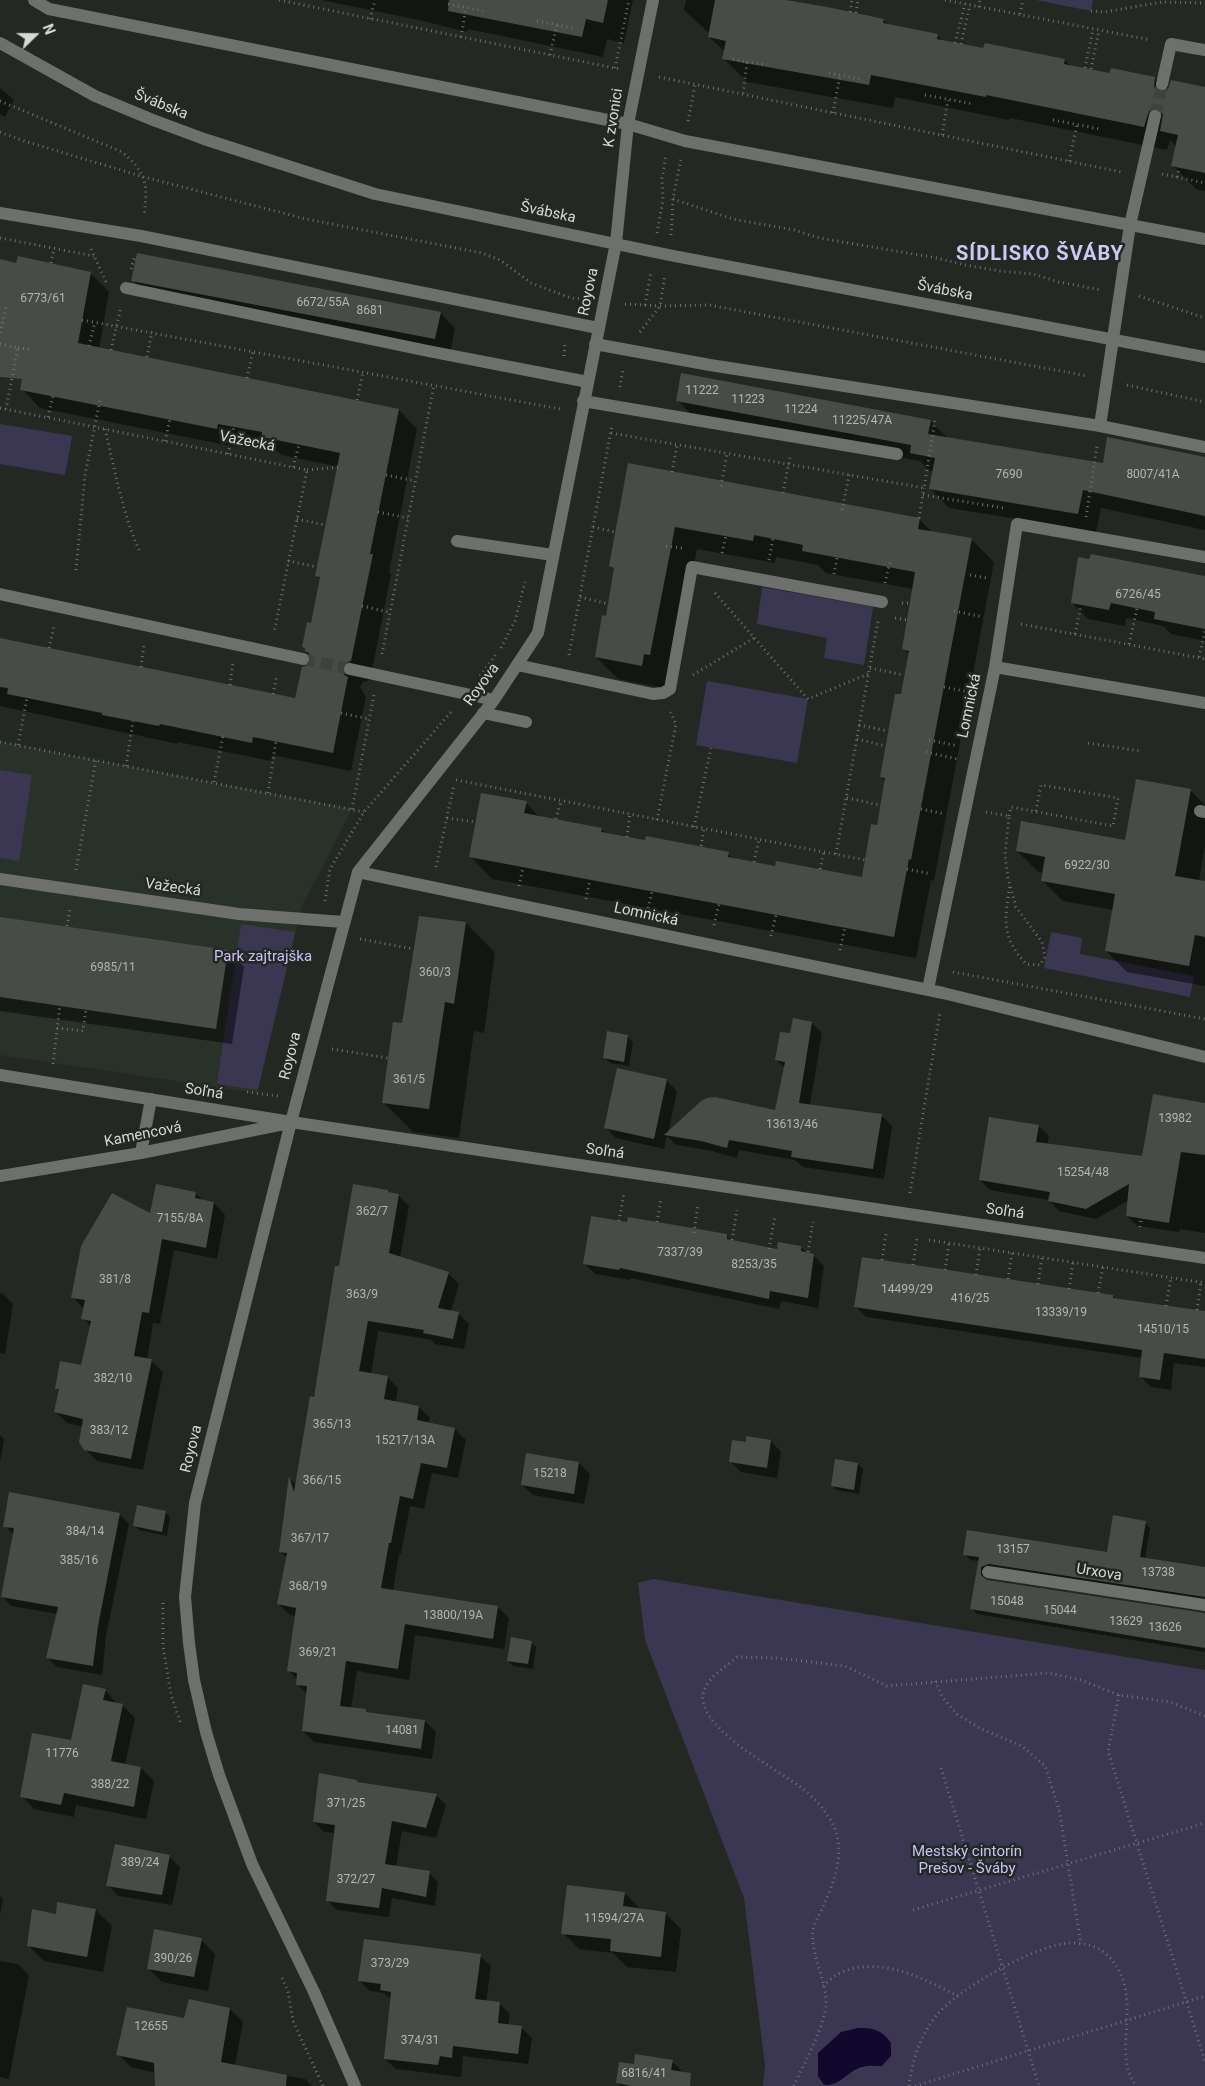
<!DOCTYPE html>
<meta charset="utf-8">
<style>
body{margin:0}
#map{position:relative;width:1205px;height:2086px;overflow:hidden;background:#242823;font-family:Roboto,sans-serif}
canvas{display:block}
.north{position:absolute;left:10px;top:10px;width:50px;height:50px;-webkit-text-stroke:4px #242823;paint-order:stroke;rotate:68deg;font-size:14px;font-weight:700;line-height:20px;text-align:center;color:#d6d9d5}
.north::after{content:'';display:block;margin:auto;width:18px;height:22px;background:#d6d9d5;clip-path:polygon(50% 0,100% 100%,50% 72%,0 100%)}
</style>
<div id="map">
<canvas width="1205" height="2086"></canvas>
<div class="north">N</div>
</div>
<script>
const g = document.querySelector('canvas').getContext('2d');
g.lineJoin = 'round';
function fillPath(path, color) { g.fillStyle = color; g.fill(path, 'evenodd'); }
function stroke(path, color, width, dash) { g.strokeStyle = color; g.lineWidth = width; g.lineCap = dash ? 'butt' : 'round'; g.setLineDash(dash || []); g.stroke(path); }
function write(font, color, halo, rows, align = 'center') {
  g.font = font + ' Roboto,sans-serif'; g.lineWidth = 5; g.setLineDash([]); g.textBaseline = 'middle'; g.strokeStyle = halo; g.fillStyle = color; for (const [text, x, y, turn = 0] of rows) {
    g.save(); g.translate(x, y); g.rotate((+turn || 0) * Math.PI / 180); g.textAlign = isNaN(turn) ? turn : align; if (halo) g.strokeText(text, 0, 0); g.fillText(text, 0, 0); g.restore();
  }
}
fillPath(new Path2D(`
 M0 742 352 809 302 906 257 1093 0 1055Z`), '#293228');
fillPath(new Path2D(`
 M1036 0H1093L1091 11Z
 M0 424 72 436 65 475 0 464Z
 M762 587 873 607 864 665 824 658 827 638 757 624Z
 M707 681 808 699 797 763 696 745Z
 M0 770 32 775 19 861 0 858Z
 M241 924 295 932 258 1090 217 1084Z
 M1051 932 1082 938 1080 954 1194 976 1190 997 1044 968Z
 M654 1579 1205 1670V2086H763L765 2065 744 1898 645 1640 638 1583Z`), '#3b3753');
fillPath(new Path2D(`
 M858 2028C874 2028 882 2030 891 2043V2056L882 2066C875 2066 868 2065 862 2067 847 2071 841 2086 824 2085L818 2076V2053L841 2032Z`), '#12072c');
fillPath(new Path2D(`
 M321 0H633L624 43 607 39 603 57 468 29 467 32 419 20Z
 M686 0H783L883 20 890 26 937 35 944 42 984 50 986 44 1065 60 1071 67 1110 75 1155 78 1167 91 1205 88V191L1196 189 1172 165 1176 146 1170 140 1167 150 1030 122 1010 118 1009 120 895 97 893 108 747 82 723 58 725 52 709 37 710 34 684 10Z
 M0 88 14 100 5 117 0 114Z
 M0 261 90 273 109 292 99 349 399 410 417 429 389 572 391 574 370 680 363 682 360 687 366 697 351 771 272 755 271 761 178 742V744L0 706V639L296 700 312 660 306 651 321 580 317 575 339 467 282 455 276 450 237 442 236 447 40 408 22 389 34 327 0 320Z
 M133 280 440 313 455 328 450 354 148 296Z
 M677 400 930 421 948 438 1104 465 1205 458V530L1101 508 1096 532 949 508 931 489 934 472 930 471 920 461 696 419Z
 M629 465 919 519 932 532 971 539 994 562 934 881 931 880 916 958 492 879 470 856 526 803 541 818 601 829 607 834 728 853 735 860 776 867 863 879 878 826 886 781 881 777 902 696 909 654 904 649 913 589 826 573 818 565 776 557 775 563 697 549 672 676 664 688 618 679 596 657 607 617 615 570 611 566Z
 M1205 578V641L1171 634 1163 626 1126 618 1125 626 1088 619 1072 603Z
 M1190 790 1205 805V846L1199 881 1205 882V986L1127 972 1106 951 1113 910 1063 901 1042 880 1043 873 1038 872 1017 851 1126 841Z
 M0 918 228 951 244 967 232 1044 0 1011Z
 M466 923 495 953 484 1033 474 1031 459 1138 413 1132 383 1102 403 1024Z
 M812 1023 822 1033 810 1105 881 1115 892 1126 884 1179 803 1167 795 1160 739 1150 737 1158 712 1151 676 1145 667 1136 664 1149 616 1138 605 1127 666 1080 677 1091 668 1134 776 1112 785 1068 776 1060 791 1035Z
 M628 1037 633 1042 629 1066 610 1063 605 1058Z
 M1205 1105V1233L1180 1229 1179 1232 1137 1226 1127 1216 1129 1200 1096 1219 1059 1211 1049 1200 990 1190 980 1180 1039 1126 1049 1136 1047 1145 1143 1157Z
 M387 1191 390 1194 399 1196 409 1206 400 1258 448 1273 459 1284 451 1311 458 1313 469 1324 464 1349 435 1344 432 1340 378 1331 371 1374 387 1377 398 1388 396 1402 419 1407 430 1418 428 1424 455 1429 466 1440 458 1478 432 1473 424 1509 410 1506 401 1554 399 1553 393 1591 498 1607 509 1618 504 1649 415 1635 409 1680 357 1671 351 1709 365 1711 368 1713 425 1721 436 1732 432 1759 314 1742 303 1731 308 1695 297 1684 298 1680 289 1671 296 1616 290 1615 279 1604 287 1558 280 1551 290 1479 296 1485 340 1267Z
 M195 1193 204 1201 214 1203 225 1215 217 1259 174 1250 160 1324 153 1323 147 1360 151 1361 163 1372 143 1470 97 1461 85 1449 83 1427 67 1423 56 1412 60 1392 56 1388 82 1366 91 1327 83 1318 84 1309 73 1297 151 1215Z
 M628 1224 726 1235 733 1242 778 1251 801 1247 806 1253 813 1255 824 1266 818 1308 781 1301 779 1309 630 1278V1280L595 1274 585 1264Z
 M0 1293 3 1294 13 1304 5 1354 0 1353Z
 M1113 1296 1117 1300 1205 1313V1367L1174 1363 1171 1390 1151 1387 1140 1376 1142 1358 866 1317 856 1307Z
 M0 1435 4 1439 0 1462Z
 M771 1441 781 1452 777 1478 741 1472 730 1461 747 1444Z
 M527 1455 579 1463 590 1474 584 1504 533 1495 522 1485Z
 M858 1464 863 1469 859 1494 837 1490 832 1485Z
 M165 1512 170 1517 167 1536 139 1530 134 1525Z
 M120 1515 129 1524 106 1636 102 1675 57 1667 48 1658 57 1614 11 1606 2 1596 14 1535 5 1526Z
 M1145 1523 1150 1528 1145 1559 1205 1568V1601L985 1576 986 1581 1205 1614V1652L977 1614 972 1609 979 1561 970 1560 965 1554H1108Z
 M531 1642 536 1647 533 1669 513 1666 508 1661Z
 M105 1690 117 1704 122 1705 135 1718 125 1765 141 1768 154 1781 146 1819 76 1805 74 1817 34 1809 22 1796 72 1742Z
 M356 1781 359 1784 436 1795 446 1805 436 1838 402 1831 396 1867 428 1872 438 1882 435 1906 392 1898 389 1917 337 1910 327 1900 335 1833 324 1832 314 1822Z
 M169 1856 180 1867 172 1905 118 1896 108 1885Z
 M625 1893 641 1910 665 1913 681 1929 676 1972 627 1967 613 1953 579 1949 563 1933Z
 M0 1896 3 1899 0 1915Z
 M96 1910 112 1926 103 1972 44 1961 28 1945 57 1915Z
 M201 1940 215 1954 208 1991 162 1982 148 1968Z
 M480 1956 491 1966 486 2002 499 2003 510 2014 508 2025 521 2027 532 2038 528 2064 463 2056 461 2077 396 2069 385 2059 392 2001 384 1993 370 1991 360 1981Z
 M0 1961 18 1964 29 1975 9 2079 0 2077Z
 M230 2009 243 2022 235 2066 305 2079 312 2086H156V2073L131 2067 118 2054 185 2020Z
 M672 2061 683 2072 681 2086H621L618 2083 635 2066Z`), '#0007');
fillPath(new Path2D(`
 M449 0H608L603 23 586 19 582 37 448 11Z
 M715 0H786L827 7 884 19 883 23 938 34 937 39 983 48 985 43 1065 59 1064 64 1109 73 1111 68 1155 77 1154 87 1161 92 1168 89 1171 80 1205 87V173L1171 166 1178 135 1160 131 1163 114 1157 108 1149 111 1144 127 1006 99 986 95V97L871 75 869 85 722 59 726 41 708 37Z
 M137 253 441 312 435 339 131 281Z
 M18 256 91 272 78 343 399 409 370 554H373L351 661 344 663 342 668 344 675 348 677 333 753 253 737 252 743 160 724 159 726 133 721 102 715V713L7 694 8 688 0 687V638L295 698 302 667 309 665 311 660 309 653 305 651V648L302 647 307 622 311 623 320 577 315 576 340 453 262 437V432L218 424 217 429 20 390 22 379 0 377V259L16 263Z
 M681 373 931 420 928 434 1103 463 1107 437 1205 457V516L1083 490 1078 514 929 489 935 458 910 453 911 445 676 401Z
 M628 463 920 518 918 529 972 538 911 860 909 859 894 937 469 857 481 793 527 801 524 813 602 828 601 832 645 840 646 836 729 852 728 857 775 866 776 861 862 877 871 824 877 825 885 778 880 777 895 694H901L909 651 902 649 915 572 802 551 803 545 754 535 753 541 675 527 650 655 644 654 642 666 595 657 602 615 606 616 614 568 609 566Z
 M1091 554 1205 576V629L1154 619 1155 612 1111 603 1109 610 1071 603 1078 557 1089 559Z
 M1136 779 1191 789 1175 876 1205 881V937L1195 935 1189 966 1105 951 1115 894 1041 881 1045 857 1016 851 1021 821 1125 840Z
 M419 916 466 922 454 1004 445 1002 429 1109 382 1103 393 1022 402 1023Z
 M0 917 228 950 216 1029 0 997Z
 M793 1018 812 1022 799 1103 882 1114 873 1169 791 1157 792 1151 729 1140 727 1148 701 1141 664 1135 701 1101 707 1098 715 1097 775 1110 785 1062 775 1060 780 1032 790 1033Z
 M607 1031 628 1035 624 1062 603 1058Z
 M617 1068 667 1079 654 1139 604 1128Z
 M1153 1094 1205 1103V1155L1181 1152 1169 1223 1126 1216 1129 1184 1086 1209 1048 1201 1050 1192 979 1180 989 1117 1039 1125 1036 1142 1142 1156Z
 M156 1184 196 1192 195 1198 214 1202 206 1248 162 1239 149 1313 142 1312 134 1356 152 1359 131 1459 84 1450 79 1442 83 1419 54 1412 59 1389H55L60 1361 81 1365 91 1321 81 1319 85 1300 71 1298 81 1246 112 1193 150 1213Z
 M353 1184 388 1190V1192L399 1194 389 1253 449 1272 438 1308 459 1312 453 1339 423 1333 424 1330 368 1321 359 1371 388 1376 384 1399 419 1406 417 1420 455 1428 447 1468 421 1463 413 1499 400 1496 391 1543H389L381 1588 498 1606 493 1639 405 1624 398 1669 346 1661 340 1706 366 1709V1712L425 1720 421 1749 302 1731 307 1686 296 1685 297 1673 287 1671 296 1608 277 1604 287 1553 279 1552 289 1476 294 1492 310 1396 314 1397 335 1266H339Z
 M591 1216 627 1222 628 1217 727 1234V1239L777 1249 778 1242 801 1246V1251L814 1254 808 1298 770 1291 769 1299 620 1268 619 1270 583 1264Z
 M862 1257 1113 1295V1298L1205 1311V1359L1164 1353 1160 1380 1139 1377 1142 1350 854 1307Z
 M746 1436 771 1440 767 1468 729 1462 732 1440 746 1442Z
 M526 1453 579 1462 574 1494 521 1485Z
 M835 1459 858 1463 854 1490 831 1486Z
 M9 1492 120 1513 98 1626 93 1666 46 1658 58 1607 1 1597 14 1528 3 1527Z
 M137 1505 166 1511 162 1532 133 1526Z
 M1113 1515 1146 1521 1140 1557 1205 1567V1597L989 1564 981 1567V1575L987 1580 1205 1613V1648L970 1609 979 1557 963 1555 967 1530 1107 1552Z
 M511 1637 532 1641 528 1664 507 1661Z
 M83 1684 106 1689 103 1700 123 1704 111 1761 141 1767 134 1807 64 1793 61 1805 20 1797 32 1733 71 1740Z
 M319 1773 357 1780V1782L437 1794 426 1828 392 1821 385 1864 430 1871 426 1897 382 1888 379 1908 326 1901 335 1825 313 1822Z
 M115 1844 170 1855 162 1895 106 1886Z
 M567 1885 625 1892 623 1906 666 1912 661 1957 610 1951 611 1939 561 1934Z
 M57 1902 96 1909 87 1957 27 1946 32 1909 56 1914Z
 M154 1929 202 1938 194 1977 147 1969Z
 M364 1939 481 1954 475 1999 500 2002 498 2023 522 2026 518 2054 453 2046 452 2058 440 2056 438 2065 384 2059 391 1992 380 1990 381 1984 358 1981Z
 M189 1999 230 2008 221 2062 287 2075 286 2086H155L154 2063 116 2055 127 2007 184 2018Z
 M635 2054 673 2060 671 2070 691 2073 690 2086H631L616 2083 619 2062 634 2064Z`), '#474c47');
stroke(new Path2D(`
 M1155 116 1162 84
 M303 659 350 669`), '#3f433e', 12, [12, 6]);
stroke(new Path2D(`
 M279 0 619 69
 M945 0 1151 40
 M448 4 483 11
 M979 7 980 0
 M1091 11 1105 12 1162 2 1205 3
 M850 12 852 0
 M856 13 858 0
 M1020 14 1023 0
 M370 19 375 0
 M537 21 573 28
 M461 37 466 8
 M955 43 965 4
 M961 44 970 5
 M550 55 557 25
 M733 59 747 62 743 94
 M747 62 767 65
 M615 68 629 0
 M1085 68 1093 29
 M1091 69 1099 30
 M829 73 860 79
 M659 77 1121 172
 M925 95 974 104
 M0 101 122 152C147 173 148 184 144 216
 M833 113 840 75
 M1053 120 1100 129
 M688 121 695 85
 M0 132 21 140 144 177 306 219 482 253 500 260 531 283 571 298 584 299
 M942 135 948 100
 M1069 161 1077 125
 M1162 174 1205 183
 M1177 177 1179 168
 M673 199 733 219 794 230 819 238 937 258 965 265 1000 271 1033 274 1059 282 1101 290
 M657 233 663 200 662 178 666 155
 M671 235 673 199 681 159
 M0 238 94 256
 M91 249 106 282
 M51 263 54 249
 M131 269 135 256
 M1139 296 1205 318
 M625 304 660 306 709 305 1087 376
 M645 305 651 271
 M82 320 560 409
 M640 332 660 306 665 275
 M0 333 6 307
 M0 344 18 348 6 409
 M89 346 95 322
 M18 348 29 349
 M111 350 121 307
 M564 356 565 343
 M147 357 152 332
 M247 378 253 351
 M1127 385 1205 402
 M620 387 623 369
 M357 400 363 372
 M0 408 307 470 274 633
 M48 417 53 396
 M105 429C115 470 122 512 139 550
 M611 433 924 488 935 420
 M165 441 170 419
 M228 454 234 427
 M293 467 299 445
 M307 470 340 467
 M672 472 677 445
 M386 475 415 481
 M721 486 727 454
 M783 493 790 457
 M923 495 1004 508
 M842 510 849 475
 M378 512 408 518
 M1086 517 1097 446
 M919 518 924 488
 M297 519 325 525
 M593 527 615 532
 M666 546 682 548
 M722 553 726 536
 M769 560 773 539
 M288 561 317 567
 M76 570 85 475 100 400
 M834 574 837 558
 M970 575 987 578
 M885 583 890 562
 M715 593 808 699 868 674
 M580 597 608 604
 M902 603H911
 M362 606 389 612
 M954 611 983 617
 M895 618 908 620
 M1021 624 1205 659
 M1075 634 1081 605
 M1129 644 1137 608
 M49 648 54 626
 M501 648 515 621 525 582
 M382 654 434 385
 M569 655 612 425
 M1199 657 1205 631
 M141 667 144 645
 M870 668 904 675
 M693 675 754 638
 M480 676 497 653
 M230 685 233 663
 M944 687 969 692
 M273 694 277 675
 M341 713 369 719
 M859 725 888 731
 M857 739 885 746
 M929 740 958 746
 M0 742 364 812
 M1088 743 1140 751
 M18 745 27 698
 M926 752 957 759
 M126 766 133 721
 M456 780 865 860
 M214 782 223 736
 M268 793 276 741
 M847 798 880 805
 M352 809 374 695
 M921 809 945 814
 M986 812 1009 816 1005 855 1008 878 1016 907 1042 942 1045 957 1040 965 1026 964C1000 935 1005 919 1010 884
 M1009 816 1011 807 1113 826 1118 798 1041 785 1036 811
 M447 818 475 822
 M556 819 561 801
 M657 820 676 724 670 711
 M694 827 711 748
 M627 837 630 814
 M701 846 704 829
 M836 854 878 621
 M754 862 759 839
 M436 867 454 785
 M820 869 824 852
 M907 869 931 874
 M76 870 96 760
 M519 886 523 867
 M586 899 590 880
 M325 901 330 869 364 812 451 712
 M647 913 652 891
 M714 925 719 904
 M67 926 70 909
 M771 936 776 915
 M360 939 414 949
 M840 950 845 927
 M953 972 1205 1019
 M57 1028 83 1031 86 1009
 M332 1049 388 1058
 M53 1064 60 1005
 M247 1092 278 1096
 M910 1193 940 1012
 M619 1221 624 1193
 M657 1222 661 1199
 M1140 1227 1141 1219
 M694 1233 698 1204
 M732 1240 737 1210
 M929 1240 1205 1283
 M769 1249 775 1216
 M808 1252 813 1222
 M882 1260 886 1234
 M913 1265 917 1238
 M945 1270 949 1244
 M976 1275 980 1248
 M1008 1279 1012 1253
 M1038 1284 1042 1258
 M1069 1289 1073 1263
 M1098 1293 1103 1267
 M1166 1306 1171 1278
 M1197 1310 1201 1282
 M163 1603V1646L171 1695 181 1724
 M935 1681 943 1698 957 1714 981 1729 1022 1746 1045 1766 1059 1809 1081 1944
 M1119 1695 1108 1751 1205 2061
 M941 1768 1039 2086
 M913 1910 1205 1823
 M282 1978 288 1991 293 2021 323 2086
 M823 1986C827 1982 833 1977 838 1974 878 1954 922 1978 958 1996
 M794 2086C804 2063 824 2028 826 2005 828 1985 809 1950 813 1930 814 1923 819 1916 822 1909 833 1884 845 1857 835 1829 828 1812 814 1797 799 1786 777 1769 688 1724 705 1688 711 1675 727 1666 737 1657L777 1658 845 1666 887 1686 1048 1673 1081 1680 1119 1695 1170 1702 1205 1716
 M909 2086C912 2061 920 2036 936 2016 956 1990 1038 1943 1071 1943 1084 1943 1096 1945 1106 1954 1149 1993 1108 2054 1137 2086
 M915 2086 1205 1996`), '#6d716c', 3, [1, 4]);
stroke(new Path2D(`
 M34 0 49 9 628 124 685 141 1205 239
 M0 43 95 96 153 120 204 139 375 194 669 255 1205 357
 M1162 84 1171 44 1205 50
 M0 213 141 236 598 328
 M126 288 428 351 588 382
 M595 344 710 365 1100 426 1205 447
 M583 401 897 454
 M1100 426 1130 225 1155 116
 M457 541 553 555
 M0 594 303 659
 M517 665 653 694 663 693 670 689 692 567 882 602
 M995 667 1017 524 1205 557
 M350 669 494 700
 M483 713 526 722
 M1200 811 1205 812
 M358 872 943 993 1205 1057
 M0 879 239 914 343 922
 M928 989 995 667 1205 703
 M0 1075 291 1122 1205 1258
 M141 1153 151 1099
 M0 1176 141 1153 284 1124
 M988 1572 1205 1605
 M355 2086 314 1992 252 1864 219 1775 206 1732 194 1680 189 1643 185 1597 195 1503 291 1122 358 872 494 700 538 633 616 243 628 124 653 0`), '#6e706e', 12);
write('12px', '#b2b6b2', null, [
 ["6773/61",43,299],
 ["6672/55A",323,303],
 ["8681",370,311],
 ["11222",702,391],
 ["11223",748,400],
 ["11224",801,410],
 ["11225/47A",862,421],
 ["7690",1009,475],
 ["8007/41A",1153,475],
 ["6726/45",1138,595],
 ["6922/30",1087,866],
 ["6985/11",113,968],
 ["360/3",435,973],
 ["361/5",409,1080],
 ["13982",1175,1119],
 ["13613/46",792,1125],
 ["15254/48",1083,1173],
 ["362/7",372,1212],
 ["7155/8A",180,1219],
 ["7337/39",680,1253],
 ["8253/35",754,1265],
 ["381/8",115,1280],
 ["14499/29",907,1290],
 ["363/9",362,1295],
 ["416/25",970,1299],
 ["13339/19",1061,1313],
 ["14510/15",1163,1330],
 ["382/10",113,1379],
 ["365/13",332,1425],
 ["383/12",109,1431],
 ["15217/13A",405,1441],
 ["15218",550,1474],
 ["366/15",322,1481],
 ["384/14",85,1532],
 ["367/17",310,1539],
 ["13157",1013,1550],
 ["385/16",79,1561],
 ["13738",1158,1573],
 ["368/19",308,1587],
 ["15048",1007,1602],
 ["15044",1060,1611],
 ["13800/19A",453,1616],
 ["13629",1126,1622],
 ["13626",1165,1628],
 ["369/21",318,1653],
 ["14081",402,1731],
 ["11776",62,1754],
 ["388/22",110,1785],
 ["371/25",346,1804],
 ["389/24",140,1863],
 ["372/27",356,1880],
 ["11594/27A",614,1919],
 ["390/26",173,1959],
 ["373/29",390,1964],
 ["12655",151,2027],
 ["374/31",420,2041],
 ["6816/41",644,2074]
]);
write('15px', '#d6d9d5', '#242823', [
 ["Švábska",161,105,22],
 ["K zvonici",614,118,-81],
 ["Švábska",548,213,12],
 ["Švábska",945,291,11],
 ["Royova",589,292,-78],
 ["Važecká",247,442,11],
 ["Royova",482,685,-54],
 ["Lomnická",970,706,-78],
 ["Važecká",173,888,8],
 ["Lomnická",646,915,12],
 ["Royova",291,1056,-76],
 ["Soľná",204,1092,9],
 ["Kamencová",143,1135,-11],
 ["Soľná",605,1152,8],
 ["Soľná",1005,1212,8],
 ["Royova",192,1449,-76],
 ["Urxova",1099,1573,9]
]);
write('15px', '#c9c1fb', '#242823', [
 ["Park zajtrajška",263,957],
 ["Mestský cintorín",967,1852],
 ["Prešov - Šváby",967,1869]
]);
g.letterSpacing = '1px';
write('bold 20px', '#cec9f4', '#242823', [
 ["SÍDLISKO ŠVÁBY",1040,255]
]);
g.letterSpacing = '0px';
</script>
